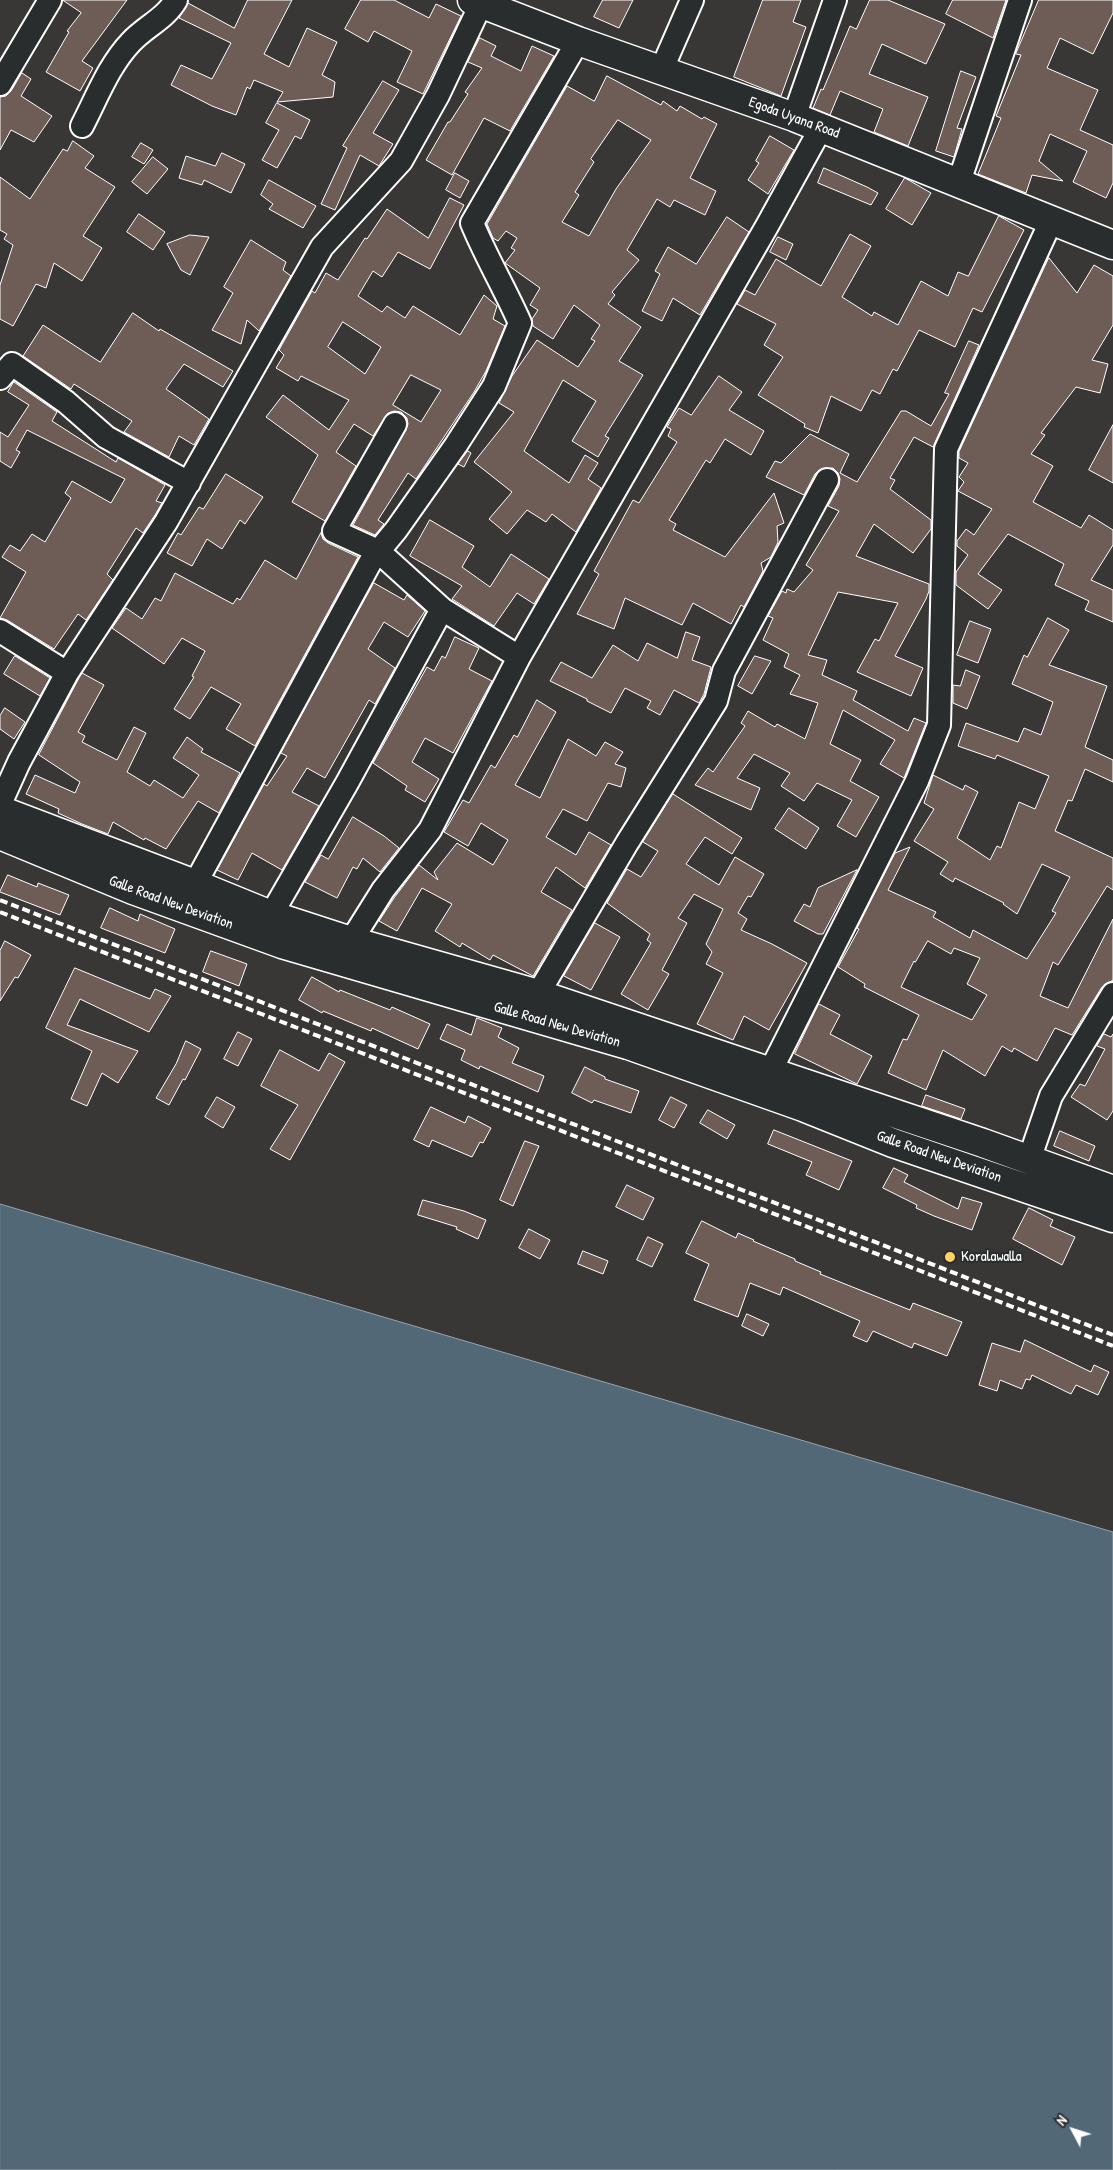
<!DOCTYPE html>
<style>
body{margin:0}
#map{position:relative;width:1113px;height:2170px;overflow:hidden;background:#383736;font-family:"Patrick Hand",sans-serif}
canvas{display:block}
.north{position:absolute;left:1048px;top:2105px;width:50px;height:50px;-webkit-text-stroke:4px #2a2d2e;paint-order:stroke;rotate:310deg;font-size:14px;font-weight:700;line-height:20px;text-align:center;color:#fff}
.north::after{content:'';display:block;margin:auto;width:18px;height:22px;background:#fff;clip-path:polygon(50% 0,100% 100%,50% 72%,0 100%)}
</style>
<div id="map">
<canvas width="1113" height="2170"></canvas>
<div class="north">N</div>
</div>
<script>
const g = document.querySelector('canvas').getContext('2d');
g.lineJoin = 'round';
function fillPath(path, color) { g.fillStyle = color; g.fill(path, 'evenodd'); }
function stroke(path, color, width, dash) { g.strokeStyle = color; g.lineWidth = width; g.lineCap = dash ? 'butt' : 'round'; g.setLineDash(dash || []); g.stroke(path); }
function write(font, color, halo, rows, align = 'center') {
  g.font = font + ' "Patrick Hand",sans-serif'; g.lineWidth = 4; g.setLineDash([]); g.textBaseline = 'middle'; g.strokeStyle = halo; g.fillStyle = color; for (const [text, x, y, turn = 0] of rows) {
    g.save(); g.translate(x, y); g.rotate((+turn || 0) * Math.PI / 180); g.textAlign = isNaN(turn) ? turn : align; if (halo) g.strokeText(text, 0, 0); g.fillText(text, 0, 0); g.restore();
  }
}
const water = new Path2D(`
 M0 1204 1113 1532V2170H0Z`);
fillPath(water, '#536877');
stroke(water, '#98a4ad', 1);
const building = new Path2D(`
 M63 0H127L82 61 93 68 80 91 46 72 69 32 67 31 81 13Z
 M248 0H292L264 54 289 67 307 28 337 42 322 75 335 82 333 97 277 102 283 92 254 80 250 89 247 87 236 115 212 106 171 85 181 65 212 79 231 43 179 18 188 3 234 28Z
 M361 0H394L429 18 436 4 461 16 423 94 397 82 412 51 374 31 368 42 345 29Z
 M603 0H633L619 28 594 17Z
 M763 0H801L793 22 806 27 781 96 734 77Z
 M870 0H888L945 24 926 64 882 44 869 74 928 97 908 146 874 132 883 109 840 91 830 115 813 108 821 89 823 90 850 26 856 29Z
 M953 0H1006L993 38 946 14Z
 M1039 0H1113V13L1093 54 1060 38 1047 68 1098 90 1080 130 1113 145V183L1106 198 1073 182 1087 151 1050 134 1039 161 1063 181 1032 175 1026 193 978 174 1001 118 996 116 1021 55 1016 54Z
 M480 38 496 46 491 56 521 71 532 46 554 56 510 131 484 118 452 175 426 160 448 122H450L468 94 465 92 482 68 468 62Z
 M961 71 976 77 957 128 962 129 954 157 936 151Z
 M22 73 31 79 21 96 52 116 34 142 11 130 0 150V97L6 96 11 91Z
 M607 76 661 105 663 101 677 111 680 106 702 119 704 117 717 124 690 178 716 191 705 215 674 200 670 207 657 199 627 250 639 260 612 292 615 295 608 304 641 327 619 361 643 375 605 436 609 438 598 457 572 441 596 401 563 380 524 451 569 483 585 455 598 463 588 479 601 488 576 532 552 514 546 522 527 510 507 534 489 519 512 492 474 462 514 412 499 403 512 376 537 340 578 367 595 341 591 339 600 325 574 305 553 339 533 326 532 319 538 310 530 305 540 288 505 263 515 250 511 248 517 238 506 231 498 241 493 238 487 224 567 86 594 101ZM618 120 651 140 616 189 589 236 562 222 579 195 575 192 594 162 591 159Z
 M383 81 399 90 373 133 393 144 379 166 360 155 335 210 321 204 347 148 343 146Z
 M277 103 310 120 301 139 295 136 277 168 262 160 279 130 266 123Z
 M770 136 794 150 768 194 748 180 759 163 756 161Z
 M73 141 94 156 85 168 115 187 83 236 102 248 82 281 54 263 46 288 36 284 13 326 0 319V285L13 245 4 239 7 234 0 230V177L30 199 63 149 67 151Z
 M141 143 153 150 144 164 132 157Z
 M222 153 245 164 231 193 204 180 202 185 179 178 186 156 215 166Z
 M153 157 168 169 147 194 132 182Z
 M824 168 867 187 878 193 871 205 818 183Z
 M455 173 469 181 460 198 446 190Z
 M905 178 931 193 912 225 886 209Z
 M269 180 316 206 303 228 269 209 273 204 261 195Z
 M450 198 464 205 430 269 398 252 382 277 373 271 358 296 382 312 387 306 405 318 413 306 460 335 484 295 497 306 493 319 505 326 486 371 474 392 416 479 408 473 378 520 384 524 375 535 353 525 406 430 408 424 407 418 401 412 394 411 388 413 373 436 354 424 336 452 356 466 325 521 292 502 318 455 266 417 283 395 329 430 349 400 301 376 298 381 276 368 284 355 279 350 312 291 315 293 326 273 338 280 365 238 367 239 387 209 428 238ZM343 322 381 347 365 374 328 347ZM411 375 441 390 421 422 393 405Z
 M139 214 165 232 153 250 127 232Z
 M999 216 1024 230 982 312 973 308 955 347 919 330 897 371 893 369 880 394 872 390 861 411 831 396 818 433 804 427 805 424 758 395 783 357 764 345 776 324 737 304 745 290 755 295 776 259 821 286 850 234 871 246 842 297 872 316 874 312 898 325 921 281 948 296 958 272 968 276Z
 M727 217 749 232 700 315 673 298 662 321 642 311 660 274 655 271 668 247 696 264Z
 M190 235 209 237 190 275 181 270 167 244Z
 M778 237 793 244 786 260 770 252Z
 M251 240 286 262 283 270 291 276 259 331 247 320 241 344 212 330 233 293 224 287Z
 M1049 258 1077 293 1094 265 1113 276V325L1092 360 1108 364 1100 393 1076 387 1041 433 1045 435 1031 454 1053 466 1033 502 1081 528 1089 515 1113 530V545L1091 580 1113 590V622L1085 610 1089 601 1055 585 1064 564 1008 534 978 574 1002 590 988 609 956 585V572L968 555 957 546V541L966 529 974 535 992 509 958 491 964 482 959 477 968 463 959 458V452Z
 M133 313 159 331 160 329 233 371 223 387 184 364 166 389 209 419 194 445 179 436 169 457 124 432 132 421 74 384 71 389 23 356 43 325 100 362Z
 M969 341 979 345 933 447 914 437 890 478 895 480 890 489 931 520V529L913 553 874 524 856 556 929 584V591L926 599 895 656 923 668 911 696 857 672 875 639 879 641 898 603 838 592 808 655 827 660 822 675 857 691 853 700 908 731 914 718 926 723 904 778 880 764 895 740 843 710 830 744 861 760 850 781 879 797 856 837 837 826 852 800 817 783 804 801 781 786 790 773 754 754 737 778 760 788 751 810 695 785 708 768 713 772 745 726 741 723 748 711 775 727 777 724 805 739 818 703 790 694 800 675 784 667 789 654 763 640 773 618 768 616 782 591 786 593 787 589 794 592 813 570 806 565 839 511 828 506 839 486 840 479 838 473 833 468 821 469 815 474 804 495 766 477 775 461 781 463 810 434 849 454 840 473 857 482 901 411H906L931 426 949 394 945 393Z
 M719 376 742 392 729 410 764 431 751 455 725 439 710 463 706 460 669 520 676 524 673 530 725 557 774 493 784 523 777 526 778 542 771 557 761 563 763 571 744 607 741 605 731 624 693 603 682 625 625 598 614 629 577 614 599 574 594 571 633 500 639 503 677 442 668 436 671 429 667 427 679 408 691 415Z
 M14 382 57 412 52 421 116 462 118 458 165 485 156 501 162 503 155 515 143 533 136 528 107 574 113 580 86 620 78 614 54 649 7 620 0 618 26 572 2 557 10 545 20 551 32 534 45 542 71 498 65 493 72 481 111 503 125 479 27 430 16 450 20 452 11 468 0 461V432L8 437 29 405 8 392Z
 M1113 425V483L1089 470Z
 M468 451 471 453 464 467 458 464Z
 M226 474 263 497 245 524 240 520 222 549 207 539 192 566 167 553 178 533 181 535 199 507 203 509Z
 M430 520 474 546 462 567 490 587 511 554 549 579 534 604 517 593 494 626 452 599 462 586 410 556Z
 M321 533 323 539 328 543 358 557 255 746 226 729 241 704 211 687 190 719 174 709 194 677 192 676 205 651 182 638 164 664 112 628 126 608 142 619 155 598 161 601 175 573 233 604 237 598 240 600 265 560 296 579Z
 M374 583 404 600 407 595 425 611 408 637 384 622 368 649 395 668 375 704 369 700 325 778 307 768 292 792 319 806 282 870 252 853 238 880 217 870 264 784 267 786 287 756 281 753Z
 M1048 618 1069 630 1049 665 1107 686 1085 747 1113 760V782L1085 769 1072 801 1068 800 1055 831 1113 858V890L1107 886 1058 965 1053 962 1040 996 1068 1008 1113 919V980L1102 987 1072 1035 1055 1028 1037 1061 1014 1048 1012 1052 1002 1046 985 1076 943 1050 926 1090 888 1073 903 1039 907 1040 919 1015 864 987 865 984 838 967 859 929 857 928 895 853 910 847 888 890 936 912 933 917 970 938 973 930 1027 959 1056 913 1052 911 1070 877 1042 864 1017 914 1003 904 1004 903 955 878 953 882 940 874 948 862 914 841 934 809 924 803 933 775 963 790 965 785 978 792 957 838 990 860 997 846 1001 848 1019 802 1035 809 1049 776 997 755 995 759 958 746 966 723 1018 742 1024 728 1041 735 1053 702 1012 684 1024 655 1027 657ZM928 941 951 954 954 948 980 958 967 984 987 995 972 1020 901 987 914 961 915 962Z
 M970 621 991 629 978 663 957 655Z
 M686 632 700 637 692 660 711 667 704 694 699 703 674 690 660 715 647 708 651 701 625 688 611 713 587 701V699L550 681 561 662 592 678 613 645 638 661 647 643 677 658Z
 M455 637 479 648 469 669 492 681 453 753 425 738 412 762 439 779 425 802 405 790 407 786 373 763 427 667 434 671 442 656 445 658Z
 M15 656 50 678 40 696 4 674Z
 M755 656 771 661 752 694 738 686Z
 M966 670 980 676 967 709 953 703V685L960 686Z
 M82 673 104 685 78 732 85 736 82 742 117 760 134 727 146 733 127 772 150 786 154 780 183 798 199 775 173 758 187 737 203 749 201 752 240 773 219 813 198 801 166 849 145 838 144 840 113 822 108 834 82 824 58 813 59 809 26 794 35 775 75 793 80 782 39 755Z
 M537 700 556 712 515 785 540 798 568 739 596 756 605 742 623 752 615 764 626 768 621 787 608 783 587 821 563 809 546 837 576 855 589 832 611 845 585 888 556 867 541 892 572 910 533 976 493 955 490 960 462 943 460 947 435 931 452 904 422 888 397 931 379 921 394 898 419 865 438 880 434 872 457 843 493 865 508 840 481 823 468 846 444 832 463 800 469 803 491 765 495 768 514 735 517 737Z
 M5 708 25 722 14 739 0 729V716Z
 M673 794 742 838 732 854 705 837 686 864 719 885 735 857 764 874 751 897 748 896 738 913 747 919 741 930 772 944 807 963 769 1030 744 1016 733 1040 697 1024 723 973 706 964 712 952 706 944 723 909 694 894 678 918 687 923 662 970 669 974 648 1010 621 994 651 943 647 940 650 934 607 903 627 869 641 877 658 851 643 842Z
 M789 808 819 828 806 849 775 829Z
 M353 817 384 836 399 848 380 872 363 858 357 869 353 867 337 898 305 882 321 855 328 859Z
 M857 870 823 934H818L794 921 804 904 810 907 818 888Z
 M8 875 37 887 38 883 69 895 60 915 0 892Z
 M110 908 138 921 140 914 175 929 165 953 101 928Z
 M595 923 620 937 591 990 564 976Z
 M5 941 31 955 18 978 15 977 0 1001V951Z
 M211 951 247 964 239 986 203 972Z
 M75 968 150 999 155 989 171 996 149 1032 80 999 67 1025 138 1051 118 1083 102 1073 87 1106 71 1099 92 1051 46 1028Z
 M312 977 339 992 340 990 390 1010 392 1007 430 1024 418 1049 372 1028 371 1031 323 1011 322 1013 299 1000Z
 M819 1004 840 1015 830 1034 872 1056 857 1084 795 1054Z
 M477 1018 502 1028 498 1037 519 1048 512 1063 544 1076 538 1092 480 1066 479 1069 461 1060 465 1050 440 1039 447 1024 471 1035Z
 M238 1032 252 1039 238 1066 224 1059Z
 M1104 1034 1111 1037 1113 1034V1111L1107 1120 1071 1097 1080 1084 1085 1086 1105 1049 1097 1046Z
 M186 1041 201 1049 185 1080 183 1079 169 1105 156 1098 176 1064Z
 M280 1050 319 1071 329 1053 345 1062 290 1160 270 1149 298 1105 261 1086Z
 M585 1067 605 1077V1079L639 1091 631 1113 594 1100 592 1103 572 1093Z
 M926 1095 965 1109 961 1119 922 1106Z
 M217 1097 235 1107 223 1128 205 1117Z
 M671 1097 687 1105 674 1128 659 1120Z
 M431 1107 465 1123 468 1116 491 1128 483 1143 480 1142 472 1157 432 1140 429 1147 414 1140Z
 M708 1110 735 1125 727 1139 700 1123Z
 M774 1130 852 1161 839 1190 806 1175 812 1162 768 1144Z
 M1060 1131 1095 1146 1089 1161 1054 1146Z
 M525 1141 539 1146 513 1206 500 1200Z
 M894 1168 908 1175 904 1182 958 1209 962 1197 982 1203 972 1230 934 1216 916 1208 917 1205 883 1188Z
 M627 1185 654 1198 643 1220 616 1207Z
 M423 1200 464 1211 486 1220 478 1239 456 1229 457 1227 418 1215Z
 M1029 1208 1053 1220 1050 1226 1075 1237 1062 1265 1013 1239Z
 M702 1221 736 1238 738 1233 754 1240 753 1241 795 1259V1261L821 1272 820 1274 910 1310 913 1303 962 1322 947 1356 914 1343 912 1348 873 1331 867 1342 853 1336 860 1321 783 1287 780 1295 750 1283 738 1317 694 1300 709 1264 686 1253Z
 M529 1229 550 1240 540 1259 519 1248Z
 M648 1237 663 1244 652 1267 637 1260Z
 M583 1251 608 1261 603 1274 578 1264Z
 M747 1314 769 1324 763 1336 742 1326Z
 M1025 1340 1091 1372 1094 1365 1109 1372 1098 1395 1076 1385 1071 1394 1032 1375 1030 1380 1026 1379 1022 1389 1000 1380 997 1391 979 1385 992 1343 1020 1352Z`);
fillPath(building, '#6e5d56');
stroke(building, '#fff', 1);
const minor = new Path2D(`
 M661 71 692 0
 M0 84 50 0
 M794 117 835 0
 M82 126C97 97 109 65 131 42 146 26 165 19 176 0
 M959 182 1020 0
 M0 378 12 364 66 402 106 437 189 483
 M395 424 334 531 378 551 442 609 519 657
 M0 631 67 673
 M0 804 19 762 67 673 166 522 322 247 401 161 438 95 481 4
 M195 884 372 559 396 530 456 445 494 386 520 323C505 289 486 257 472 223L578 41
 M271 915 347 783 442 609
 M351 941 383 890 430 830 519 657 767 226 821 128
 M538 994 627 843 716 701 724 671 827 480
 M770 1072 917 781 939 725 946 449 1052 219
 M1029 1160 1051 1096 1113 994`);
const major = new Path2D(`
 M472 0 578 41 794 117 1113 245
 M0 810 195 884 271 915 351 941 538 994 983 1143 1113 1190
 M0 835 133 890 282 944 628 1045 803 1107 893 1143 1113 1218`);
stroke(minor, '#fff', 26);
stroke(major, '#fff', 31);
stroke(minor, '#2a2d2e', 22);
stroke(major, '#2a2d2e', 28);
stroke(new Path2D(`
 M0 900 1113 1335
 M0 912 1113 1346`), '#fff', 4, [8, 4]);
for (const [x, y, r, color] of [
 [950,1257,6,"#ffd166"]
]) { const dot = new Path2D(); dot.arc(x, y, r, 0, 2 * Math.PI); g.fillStyle = color; g.fill(dot); stroke(dot, '#2a2d2e', 2); }
write('15px', '#fff', '#2a2d2e', [
 ["Egoda Uyana Road",794,118,20],
 ["Galle Road New Deviation",171,903,20],
 ["Galle Road New Deviation",557,1025,16],
 ["Galle Road New Deviation",939,1157,19]
]);
write('15px', '#fff', '#2a2d2e', [
 ["Koralawalla",961,1257]
], 'left');
</script>
